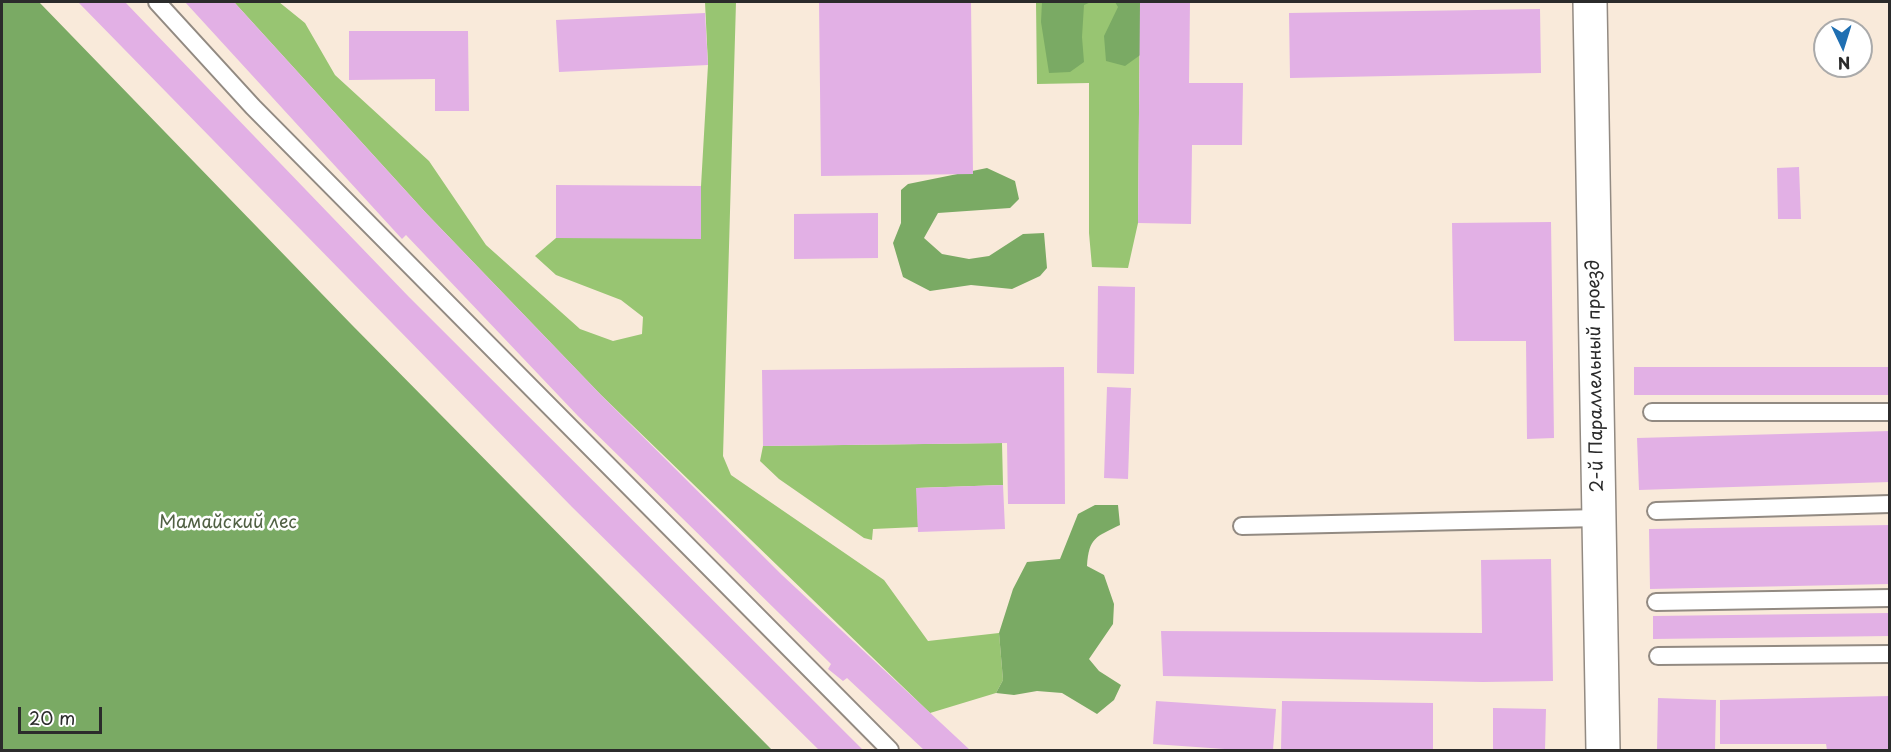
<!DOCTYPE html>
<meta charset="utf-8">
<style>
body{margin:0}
#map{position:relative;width:1891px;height:752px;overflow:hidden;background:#f9eada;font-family:"Playpen Sans",sans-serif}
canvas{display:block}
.frame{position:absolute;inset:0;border:3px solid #2b2b2b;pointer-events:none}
.north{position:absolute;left:1813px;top:18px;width:60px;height:60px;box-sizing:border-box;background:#fff;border:2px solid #aaa;border-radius:50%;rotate:176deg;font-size:16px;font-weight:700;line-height:24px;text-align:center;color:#2b2b2b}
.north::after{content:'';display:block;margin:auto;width:21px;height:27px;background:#1f6fb2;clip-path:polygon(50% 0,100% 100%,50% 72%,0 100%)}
.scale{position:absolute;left:18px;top:707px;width:84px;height:27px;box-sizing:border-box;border:3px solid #2b2b2b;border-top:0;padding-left:8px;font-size:18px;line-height:21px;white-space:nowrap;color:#2b2b2b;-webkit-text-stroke:4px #fff;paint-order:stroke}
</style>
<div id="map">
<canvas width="1891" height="752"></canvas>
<div class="frame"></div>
<div class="north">N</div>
<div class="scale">20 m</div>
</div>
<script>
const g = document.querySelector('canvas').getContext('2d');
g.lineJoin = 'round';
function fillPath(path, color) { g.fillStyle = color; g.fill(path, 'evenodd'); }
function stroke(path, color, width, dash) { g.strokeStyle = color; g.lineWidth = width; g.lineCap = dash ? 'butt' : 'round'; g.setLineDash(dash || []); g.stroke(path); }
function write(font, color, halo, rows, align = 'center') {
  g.font = font + ' "Playpen Sans",sans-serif'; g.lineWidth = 5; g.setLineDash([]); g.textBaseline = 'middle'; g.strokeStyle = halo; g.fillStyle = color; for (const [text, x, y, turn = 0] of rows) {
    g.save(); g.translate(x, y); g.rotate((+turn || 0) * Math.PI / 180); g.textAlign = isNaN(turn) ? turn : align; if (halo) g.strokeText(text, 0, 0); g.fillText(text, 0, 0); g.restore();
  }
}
fillPath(new Path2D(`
 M234 2H279L305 23 335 75 429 161 486 245 580 329 613 341 642 334 643 317 621 300 556 275 535 256 556 238H700L701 186 708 65 705 2H736L723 456 731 475 884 580 928 641 999 633 1003 680 996 693 930 713 601 395 426 213Z
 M1036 2H1140L1138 223 1128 268 1092 267 1089 233V83L1037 84Z
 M1002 443 1003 485 917 488 918 527 873 529 872 540 864 538 779 479 760 461 763 446Z`), '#98c572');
fillPath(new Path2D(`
 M2 2H39L352 325 772 750H2Z
 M1042 2H1091L1084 5 1082 37 1084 62 1070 72 1049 73 1041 22Z
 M1115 2H1160V21L1150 48 1125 66 1106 61 1104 36 1118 7Z
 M987 168 1015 181 1019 199 1010 208 938 213 924 238 942 254 969 259 989 256 1023 234 1044 233 1047 268 1040 276 1012 289 971 285 930 291 903 277 893 243 901 223V190L908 184Z
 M1095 505H1118L1120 525C1096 537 1089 537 1087 566L1104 575 1114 604 1113 624 1089 659 1099 671 1121 685 1114 700 1097 714 1062 693 1037 691 1014 695 996 693 1003 680 999 633 1013 589 1027 562 1060 559 1078 514Z`), '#7aaa64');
fillPath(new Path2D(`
 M78 2H125L409 297 863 750H819L572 507Z
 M185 2H234L426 213 601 395 782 575 970 750H924L847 678 843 681 828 669 831 664 578 416 406 235 402 239Z
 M819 2H971L973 174 821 176Z
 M1140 2H1190L1189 83H1243L1242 145H1192L1191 224 1138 223Z
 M1540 9 1541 73 1290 78 1289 13Z
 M705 13 708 65 559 72 556 20Z
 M349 31H468L469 111H435V79L349 80Z
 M1799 167 1801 219H1778L1777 168Z
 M556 185 701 186V239L556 238Z
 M878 213V258L794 259V214Z
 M1551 222 1554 438 1527 439 1526 341H1454L1452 223Z
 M1098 286 1135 287 1134 374 1097 373Z
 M1064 367 1065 504H1008L1007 443 763 446 762 370Z
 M1634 367H1890V395H1634Z
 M1107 387 1131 388 1128 479 1104 478Z
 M1890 431V482L1639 490 1637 438Z
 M1003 485 1005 529 918 532 916 488Z
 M1890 525V584L1650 589 1649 529Z
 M1551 559 1553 681 1483 682 1163 676 1161 631 1482 633 1481 560Z
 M1890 613V636L1653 639V616Z
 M1890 696V750H1827L1826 744H1720V700Z
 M1658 698 1716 700 1715 750H1657Z
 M1156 701 1276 709 1273 750H1239L1153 744Z
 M1282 701 1433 703V750H1281Z
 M1493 708 1546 709 1545 750H1493Z`), '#e2b0e5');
const service = new Path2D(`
 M157 2 253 107 890 750
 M1652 412H1890
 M1656 511 1890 504
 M1242 526 1599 518
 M1656 602 1890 598
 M1658 656 1890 654`);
const minor = new Path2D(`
 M1590 2 1603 750`);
stroke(service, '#928a82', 20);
stroke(minor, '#928a82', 36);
stroke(service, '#fff', 16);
stroke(minor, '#fff', 33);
write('18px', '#2b2b2b', '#fff', [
 ["2-й Параллельный проезд",1596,376,-91]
]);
write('18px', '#516144', '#fff', [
 ["Мамайский лес",228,523]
]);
</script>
